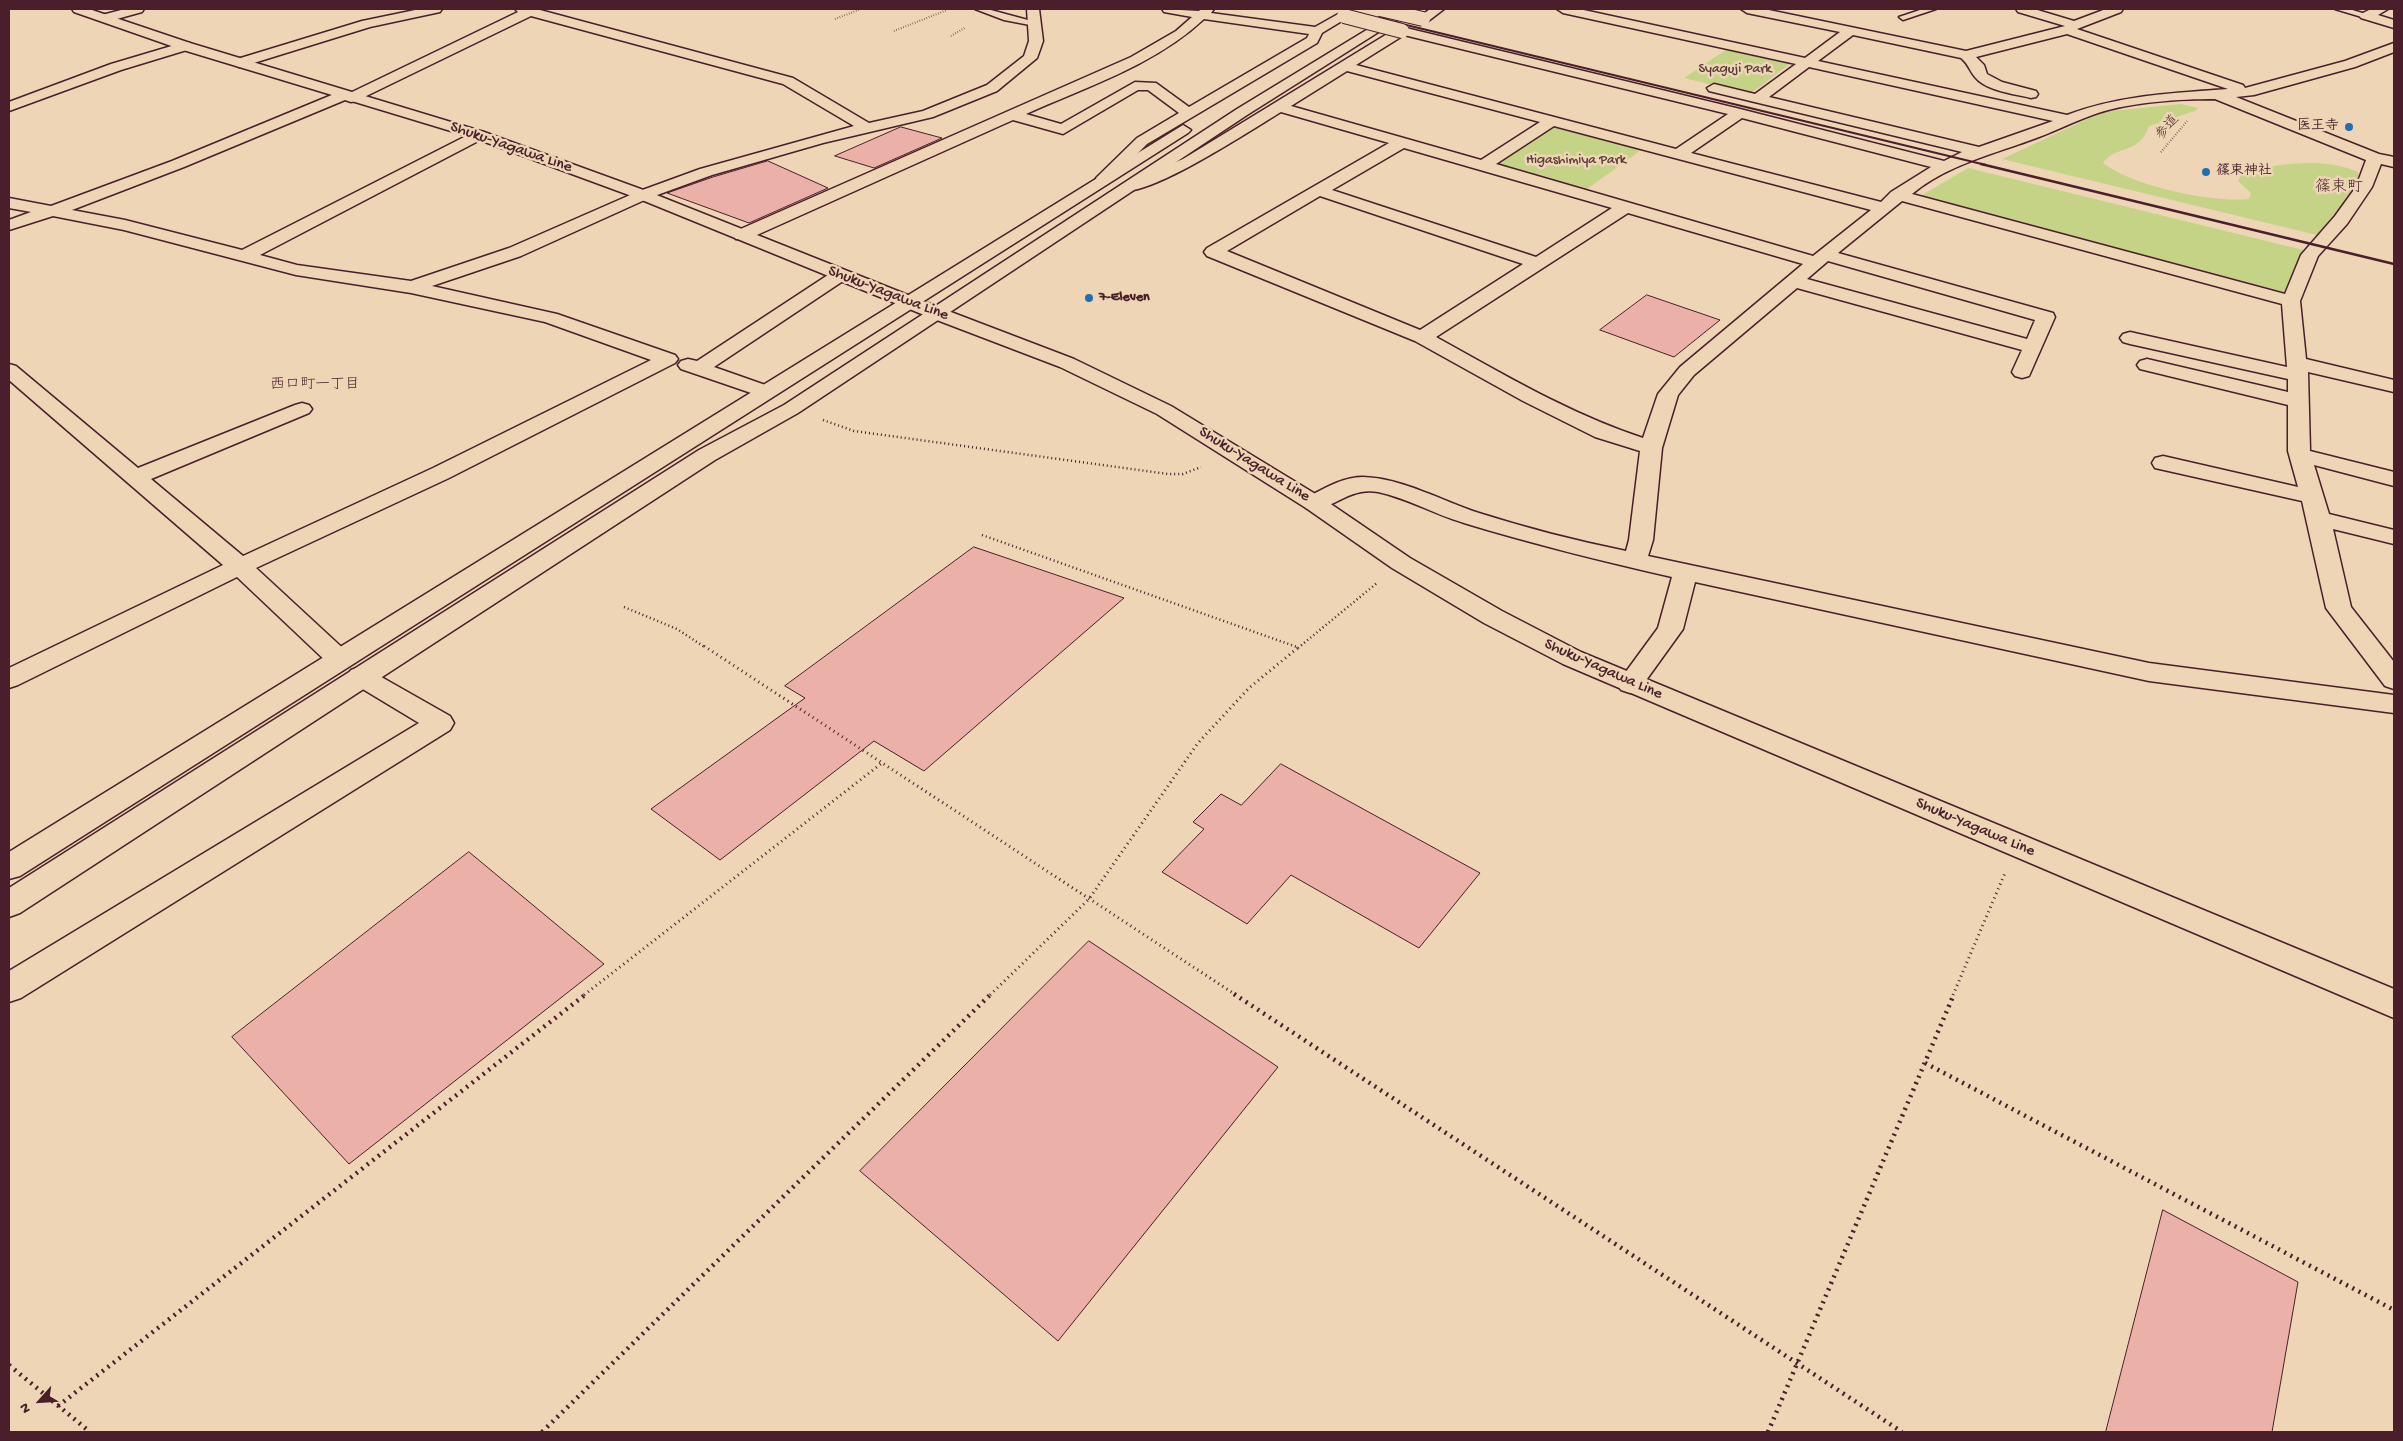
<!DOCTYPE html>
<meta charset="utf-8">
<style>
body{margin:0}
#map{position:relative;width:2403px;height:1441px;overflow:hidden;background:#edd5b5;font-family:"Gochi Hand",sans-serif}
canvas{display:block}
.frame{position:absolute;inset:0;border:10px solid #4a1f2b;pointer-events:none}
.north{position:absolute;left:15px;top:1376px;width:50px;height:50px;-webkit-text-stroke:4px #edd5b5;paint-order:stroke;rotate:244deg;font-size:14px;font-weight:700;line-height:20px;text-align:center;color:#4a1f2b}
.north::after{content:'';display:block;margin:auto;width:18px;height:22px;background:#4a1f2b;clip-path:polygon(50% 0,100% 100%,50% 72%,0 100%)}
</style>
<div id="map">
<canvas width="2403" height="1441"></canvas>
<div class="frame"></div>
<div class="north">N</div>
</div>
<script>
const g = document.querySelector('canvas').getContext('2d');
g.lineJoin = 'round';
function fillPath(path, color) { g.fillStyle = color; g.fill(path, 'evenodd'); }
function stroke(path, color, width, dash) { g.strokeStyle = color; g.lineWidth = width; g.lineCap = dash ? 'butt' : 'round'; g.setLineDash(dash || []); g.stroke(path); }
function write(font, color, halo, rows, align = 'center') {
  g.font = font + ' "Gochi Hand","Klee One",sans-serif'; g.lineWidth = 5; g.setLineDash([]); g.textBaseline = 'middle'; g.strokeStyle = halo; g.fillStyle = color; for (const [text, x, y, turn = 0] of rows) {
    g.save(); g.translate(x, y); g.rotate((+turn || 0) * Math.PI / 180); g.textAlign = isNaN(turn) ? turn : align; if (halo) g.strokeText(text, 0, 0); g.fillText(text, 0, 0); g.restore();
  }
}
fillPath(new Path2D(`
 M1727 49 1791 63 1750 94 1684 78Z
 M2181 104 2198 108 2195 111 2149 126C2147 130 2145 137 2141 140 2130 152 2112 149 2103 163 2132 186 2212 203 2249 199L2251 193 2238 181 2243 171C2281 165 2320 156 2358 172V185L2317 235 2002 159 2094 116 2111 111Z
 M1555 127 1641 150 1583 192 1495 166Z
 M1968 168 2303 250 2284 292 1919 197Z`), '#c5d387');
const building = new Path2D(`
 M901 127 942 138 874 168 835 156Z
 M768 161 828 188 749 223 667 193 713 177Z
 M1647 295 1720 320 1674 357 1600 330Z
 M974 547 1124 598 924 771 874 741 720 860 651 809 805 698 785 686Z
 M1281 764 1480 873 1419 948 1291 875 1247 924 1162 872 1204 829 1193 822 1221 794 1241 805Z
 M469 852 604 964 349 1164 232 1037Z
 M1089 941 1278 1067 1058 1341 860 1171Z
 M2163 1210 2298 1282 2272 1432H2106Z`);
fillPath(building, '#ebb1a9');
stroke(building, '#4a1f2b', 1);
const service = new Path2D(`
 M975 9H987L1039 23 1035 26 1004 20Z
 M1923 9H1936L1903 20 1899 17Z
 M2335 9H2349L2369 15 2365 18Z`);
const minor = new Path2D(`
 M125 9H144L142 12 106 22 100 18 102 15Z
 M420 9H442L440 12 370 27 244 66 239 67 232 63 234 60 362 21Z
 M515 9H541L540 10 793 78 869 123 923 111 987 85 1024 56 1029 41 1027 9H1039L1043 41 1037 58 997 91 933 117 823 143 712 175 649 198 521 256 432 286 557 314 675 355 678 359 675 363 449 478 256 568 348 653 352 659 348 665 339 668 330 665 237 577 18 685 9 688V668L223 565 9 380V364L16 366 138 468 295 405 302 403 309 405 312 409 309 413 151 479 243 556 433 468 651 360 545 322 411 293 296 275 124 230 53 216 9 230V220L31 212 9 208V198L51 206 172 161 339 92 344 91 350 93 518 12ZM531 16 783 84 854 126 700 169 637 192 509 248 411 281 297 265 260 255 484 138 487 135 484 132H474L242 250 125 220 72 210 184 167 345 100 351 102 356 101Z
 M1162 9 1199 11 1201 9H1214L1211 13 1315 27 1340 13H1348L1350 16 1322 33 1317 43 1147 144 1110 181H1098L1096 178 1137 138 1179 113 1148 90H1138L1063 134 1013 120 748 239H736L733 235 736 231 1131 57 1176 31 1192 17 1164 12ZM1204 19 1309 34 1307 38 1189 107 1156 83 1135 82 1061 124 1026 114C1086 87 1155 65 1204 19Z
 M1430 9H1444L1427 22H1419L1417 19Z
 M1557 9H1579L1805 58 1840 32 1747 13 1741 9H1764L1966 51 2065 26 2018 12 2016 9H2034L2074 21 2106 9H2123L2121 12 2077 29 2243 85 2245 88 2345 61 2394 43V52L2355 67 2254 95 2236 97 2379 154 2394 157V167L2381 164 2372 187 2347 224 2318 256 2300 301 2306 359 2394 380V392L2308 372 2310 451 2394 472V486L2314 465 2329 514 2394 530V544L2333 529 2351 607 2394 662V689L2385 686 2326 608 2302 501 2155 468 2152 463 2155 458 2163 456 2298 487 2288 451V405L2140 369 2137 365 2140 361 2147 359 2288 392V379L2130 344 2123 342 2120 338 2123 334 2130 332 2287 367 2282 304 1902 201 1838 253 2053 313 2055 317 2029 376 2022 378 2015 376 2012 372 2022 350 1797 288 1694 375 1678 395 1662 448 1653 540 1648 556 2149 663 2394 695V713L2149 681 1695 582 1683 629 1639 690 1630 693 1621 690 1617 684 1658 628 1672 577C1602 561 1533 544 1464 523 1436 515 1407 498 1378 492 1347 486 1331 514 1306 508L1303 503 1306 498C1323 489 1342 477 1363 477 1402 478 1442 501 1479 513 1526 528 1577 541 1626 551L1629 540 1640 451 1595 437 1523 401 1415 341 1207 256 1204 252 1207 248 1389 143 1281 112C1254 128 1150 197 1123 190L1121 187 1123 184 1183 159 1397 28 1402 27 1740 109 1944 161 1962 152 1709 91 1707 88 1714 84 1755 94 1796 64 1563 13ZM2067 34 2228 89C2174 93 2119 95 2067 115L1818 61 1853 35 1961 58C1970 66 1969 70 1975 77 1986 91 2015 94 2031 98L2036 97 2038 94 2036 91 2002 82 1987 74 1984 65 1976 57ZM1404 35 1728 114 1676 149 1356 65ZM1809 67 2053 121 1979 147 1769 97ZM1347 71 1540 122 1481 160 1291 106ZM2215 99 2366 160 2356 187 2335 216 2301 255 2285 294 1912 194C1946 166 1987 156 2028 141 2052 133 2074 121 2098 113 2132 102 2180 99 2215 99ZM1742 118 1931 167 1891 192 1881 202 1691 153ZM1554 126 1871 210 1813 256 1496 164ZM1404 148 1612 208 1536 257 1332 190ZM1320 196 1523 264 1420 330 1227 251ZM1628 213 1803 264 1680 367 1658 394 1643 438C1570 414 1503 374 1436 337ZM1828 261 2035 320 2027 339 1807 279Z
 M2371 9H2388L2378 15 2394 20V28L2361 18 2359 15Z
 M185 42 190 43 192 46 190 49 121 70 9 111V102L111 64Z
 M840 270 846 271 849 275 846 279 714 367 771 387 774 391 771 395 764 397 757 395 681 369 678 365 681 361 688 359 697 361 834 271Z
 M360 667 369 670 450 716 454 723 450 730 21 998 9 1002V971L419 723 351 682 347 676 351 670Z`);
const tertiary = new Path2D(`
 M1401 9H1415L1247 115 798 413 715 460 20 913 9 917V888L699 450 784 405 1237 109Z
 M1183 125 1191 130 1188 133 20 876 9 879V852Z`);
const secondary = new Path2D(`
 M72 9H89L190 43 484 132 649 192 943 309 1074 359 1171 406 1322 498 1410 558 1502 611 1581 652 2394 989V1018L1563 664 1484 623 1392 568 1306 508 1157 414 1060 367 929 317 637 198 474 138 180 49 74 12Z`);
stroke(service, '#4a1f2b', 3);
stroke(minor, '#4a1f2b', 3);
stroke(tertiary, '#4a1f2b', 3);
stroke(secondary, '#4a1f2b', 3);
stroke(new Path2D(`
 M922 9H952
 M835 19 861 9
 M894 31 947 10
 M951 36 966 27
 M2161 152 2188 120`), '#4a1f2b', 2, [0.5, 2]);
stroke(new Path2D(`
 M823 420 854 431 1168 474H1183L1201 467
 M982 535 1297 647
 M624 607 677 629 706 648
 M1298 648 1377 583`), '#4a1f2b', 2.5, [1, 3]);
stroke(new Path2D(`
 M704 646 1236 995
 M584 995 882 763
 M990 995 1089 899 1198 743 1249 688 1300 646
 M1953 995 2005 873`), '#4a1f2b', 3, [1, 4]);
stroke(new Path2D(`
 M1234 994 1902 1432
 M1925 1063 2394 1310
 M9 1365 90 1432
 M58 1406 586 994
 M542 1432 991 994
 M1768 1432 1954 994`), '#4a1f2b', 4.5, [2, 5]);
fillPath(service, '#edd5b5');
fillPath(minor, '#edd5b5');
fillPath(tertiary, '#edd5b5');
fillPath(secondary, '#edd5b5');
stroke(new Path2D(`
 M1340 9 1986 165`), '#4a1f2b', 2);
stroke(new Path2D(`
 M1981 164 2394 264`), '#4a1f2b', 2.5);
const minorBridge = new Path2D(`
 M1380 9 1423 19
 M1344 16 1402 31`);
stroke(minorBridge, '#4a1f2b', 16, []);
stroke(minorBridge, '#edd5b5', 14);
for (const [x, y, r, color] of [
 [2349,127,5,"#1f6fb2"],
 [2206,172,5,"#1f6fb2"],
 [1089,298,5,"#1f6fb2"]
]) { const dot = new Path2D(); dot.arc(x, y, r, 0, 2 * Math.PI); g.fillStyle = color; g.fill(dot); stroke(dot, '#edd5b5', 2); }
write('14px', '#5c3a39', '#edd5b5', [
 ["Syaguji Park",1735,70],
 ["Higashimiya Park",1576,161]
]);
write('bold 14px', '#4a1f2b', '#edd5b5', [
 ["医王寺",2339,127,"right"],
 ["篠束神社",2216,172],
 ["7-Eleven",1099,298]
], 'left');
write('14px', '#4a1f2b', '#edd5b5', [
 ["参道",2168,128,-50]
]);
write('15px', '#4a1f2b', '#edd5b5', [
 ["西口町一丁目",315,386]
]);
write('16px', '#4a1f2b', '#edd5b5', [
 ["Shuku-Yagawa Line",511,148,19],
 ["Shuku-Yagawa Line",888,294,21],
 ["Shuku-Yagawa Line",1254,465,32],
 ["Shuku-Yagawa Line",1603,670,24],
 ["Shuku-Yagawa Line",1975,828,23]
]);
write('16px', '#4a1f2b', '#edd5b5', [
 ["篠束町",2339,189]
]);
</script>
